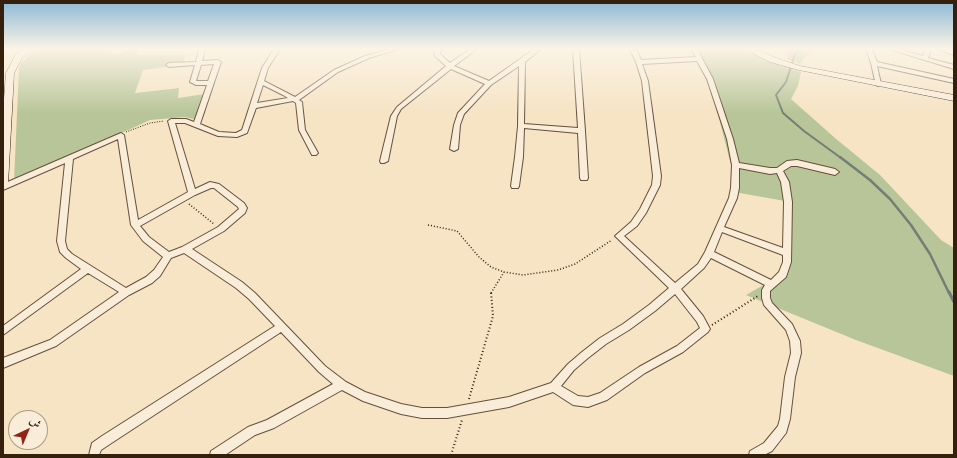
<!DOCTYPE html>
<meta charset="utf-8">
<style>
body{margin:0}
#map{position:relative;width:957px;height:458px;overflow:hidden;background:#f6e4c5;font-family:"EB Garamond",Amiri,serif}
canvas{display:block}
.frame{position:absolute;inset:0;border:4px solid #351f0d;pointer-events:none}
.north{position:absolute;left:8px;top:410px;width:40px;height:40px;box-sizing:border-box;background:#f9edd9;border:1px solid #ab9b87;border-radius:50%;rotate:44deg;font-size:11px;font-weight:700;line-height:16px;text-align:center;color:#351f0d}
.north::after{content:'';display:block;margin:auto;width:14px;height:18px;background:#8f2418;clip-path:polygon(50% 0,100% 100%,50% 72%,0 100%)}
</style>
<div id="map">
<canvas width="957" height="458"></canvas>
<div class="frame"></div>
<div class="north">ش</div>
</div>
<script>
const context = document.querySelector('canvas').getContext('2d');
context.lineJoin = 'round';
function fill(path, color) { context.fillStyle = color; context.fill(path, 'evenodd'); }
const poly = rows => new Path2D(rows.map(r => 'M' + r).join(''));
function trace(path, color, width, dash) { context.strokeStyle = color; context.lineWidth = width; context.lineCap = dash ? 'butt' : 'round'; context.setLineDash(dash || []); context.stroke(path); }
fill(poly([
 [36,49,109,49,114,55,131,49,139,49,137,55,186,55,182,65,143,70,135,93,179,88,178,98,205,94,197,120,185,117,150,120,14,182,19,68,21,63],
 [691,49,745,49,782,66,801,72,798,86,791,99,835,138,880,175,941,240,954,248,954,376,856,340,746,295,776,278,788,248,785,201,734,192,732,169,714,99,704,71],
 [790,49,815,49,810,51,800,64,787,59,788,51]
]), '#b7c598');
trace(poly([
 [800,49,795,54,786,82,776,95,783,113,804,131,841,158]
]), '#747e75', 2);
trace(poly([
 [840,157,870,180,890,199,911,225,930,254,949,293]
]), '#747e75', 2.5);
trace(poly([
 [949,292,954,302]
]), '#747e75', 3);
const street = poly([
 [199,49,205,49,202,61,218,60,221,62,200,124,219,132,236,133,242,130,262,68,274,49,280,49,268,68,264,81,295,97,334,70,365,56,389,49,399,49,369,58,338,72,299,100,302,102,305,130,318,153,316,155,312,155,299,130,296,103,293,101,256,108,247,133,237,137,218,136,185,123,175,123,195,189,210,182,219,184,244,203,247,208,245,213,224,231,192,249,242,282,255,293,325,366,346,382,365,392,401,404,422,408,447,408,509,397,551,383,568,364,582,352,600,338,623,324,649,305,669,288,615,236,631,222,640,209,652,185,653,176,642,81,636,62,630,49,636,49,641,60,696,57,691,49,697,49,713,79,733,139,739,163,770,168,777,168,787,161,797,160,835,169,839,172,835,175,797,166,791,166,783,171,789,182,792,202,791,262,786,277,770,291,770,298,772,303,792,324,800,341,801,353,795,377,790,419,786,433,772,451,764,455,749,455,750,451,764,443,778,426,780,419,785,377,791,353,790,341,786,330,764,305,762,298,762,290,765,285,711,258,704,268,681,289,703,316,710,329,708,332,683,352,645,373,607,400,588,407,573,405,553,392,509,407,447,418,422,418,401,414,363,401,342,390,274,428,255,435,225,455,210,455,211,451,248,427,267,420,333,384,319,372,281,332,110,444,101,450,99,455,89,455,92,443,102,436,275,326,249,299,236,288,184,253,171,258,160,276,152,283,129,295,56,346,3,368,3,358,50,340,119,292,88,273,3,335,3,326,81,269,66,258,60,252,57,241,65,163,3,190,3,184,121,133,124,135,138,220,188,192,168,121,171,119,186,119,194,122,207,85,196,85,190,82,195,65,169,67,166,65,169,63,196,62,199,49],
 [697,61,707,79,727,139,732,165,731,188,729,198,705,252,698,264,675,283,624,236,637,226,646,213,660,185,661,176,648,81,642,64,697,61],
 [214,64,208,81,196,81,201,65,214,64],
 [263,85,283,95,288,98,257,103,263,85],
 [118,139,131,225,143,241,163,257,154,270,146,277,126,288,72,254,67,249,65,241,73,159,118,139],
 [739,168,770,174,777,173,781,182,784,202,783,248,724,227,737,198,739,188,739,168],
 [211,188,214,188,238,207,239,209,218,227,182,247,169,252,149,237,140,226,195,195,211,188],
 [722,232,783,255,783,262,779,272,771,280,714,252,722,232],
 [675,294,697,322,700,328,677,346,639,367,600,393,588,397,578,396,561,386,574,370,588,358,606,344,629,330,655,311,675,294],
 [436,49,442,49,440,53,441,55,450,63,470,49,477,49,454,66,489,81,534,49,541,49,525,62,524,124,578,128,573,49,579,49,585,131,588,178,587,180,581,180,580,178,578,133,524,128,523,157,519,186,518,188,512,188,511,186,515,157,518,126,519,66,491,85,464,114,460,125,458,149,454,151,450,149,454,125,458,113,485,84,451,69,401,109,397,116,388,161,384,163,381,163,380,161,391,116,397,107,446,66,435,56,434,53,436,49],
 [866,49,872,49,877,62,954,79,954,83,877,66,881,84,878,86,876,85,871,63,866,49],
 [889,49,898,49,923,56,925,49,931,49,928,58,954,65,954,69,889,49],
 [937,49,946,49,954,51,954,55,937,49]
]);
const secondary = poly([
 [24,49,33,49,22,58,14,73,8,184,7,187,3,188,3,112,6,73,16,54,24,49],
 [745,49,756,49,776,58,800,66,954,95,954,101,799,70,770,62,745,49]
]);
trace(street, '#65503b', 2);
trace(secondary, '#351f0d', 1);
trace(poly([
 [126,132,150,123,164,121]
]), '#351f0d', 1, [1, 1.5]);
trace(poly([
 [189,204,214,224],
 [428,225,457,231,479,257,491,267,504,272,523,275,558,270,575,264,612,240],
 [491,293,504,272]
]), '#351f0d', 1.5, [1, 2]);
trace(poly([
 [712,325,758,296],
 [469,399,493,316,491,292],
 [451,455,462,420]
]), '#351f0d', 2, [1, 2.5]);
fill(street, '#f9edd9');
fill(secondary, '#f9edd9');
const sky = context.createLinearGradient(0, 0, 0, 113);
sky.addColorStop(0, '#8ab8d6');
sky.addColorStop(0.43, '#fbf3e5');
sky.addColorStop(1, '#fbf3e500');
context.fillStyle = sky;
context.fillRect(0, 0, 957, 113);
</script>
